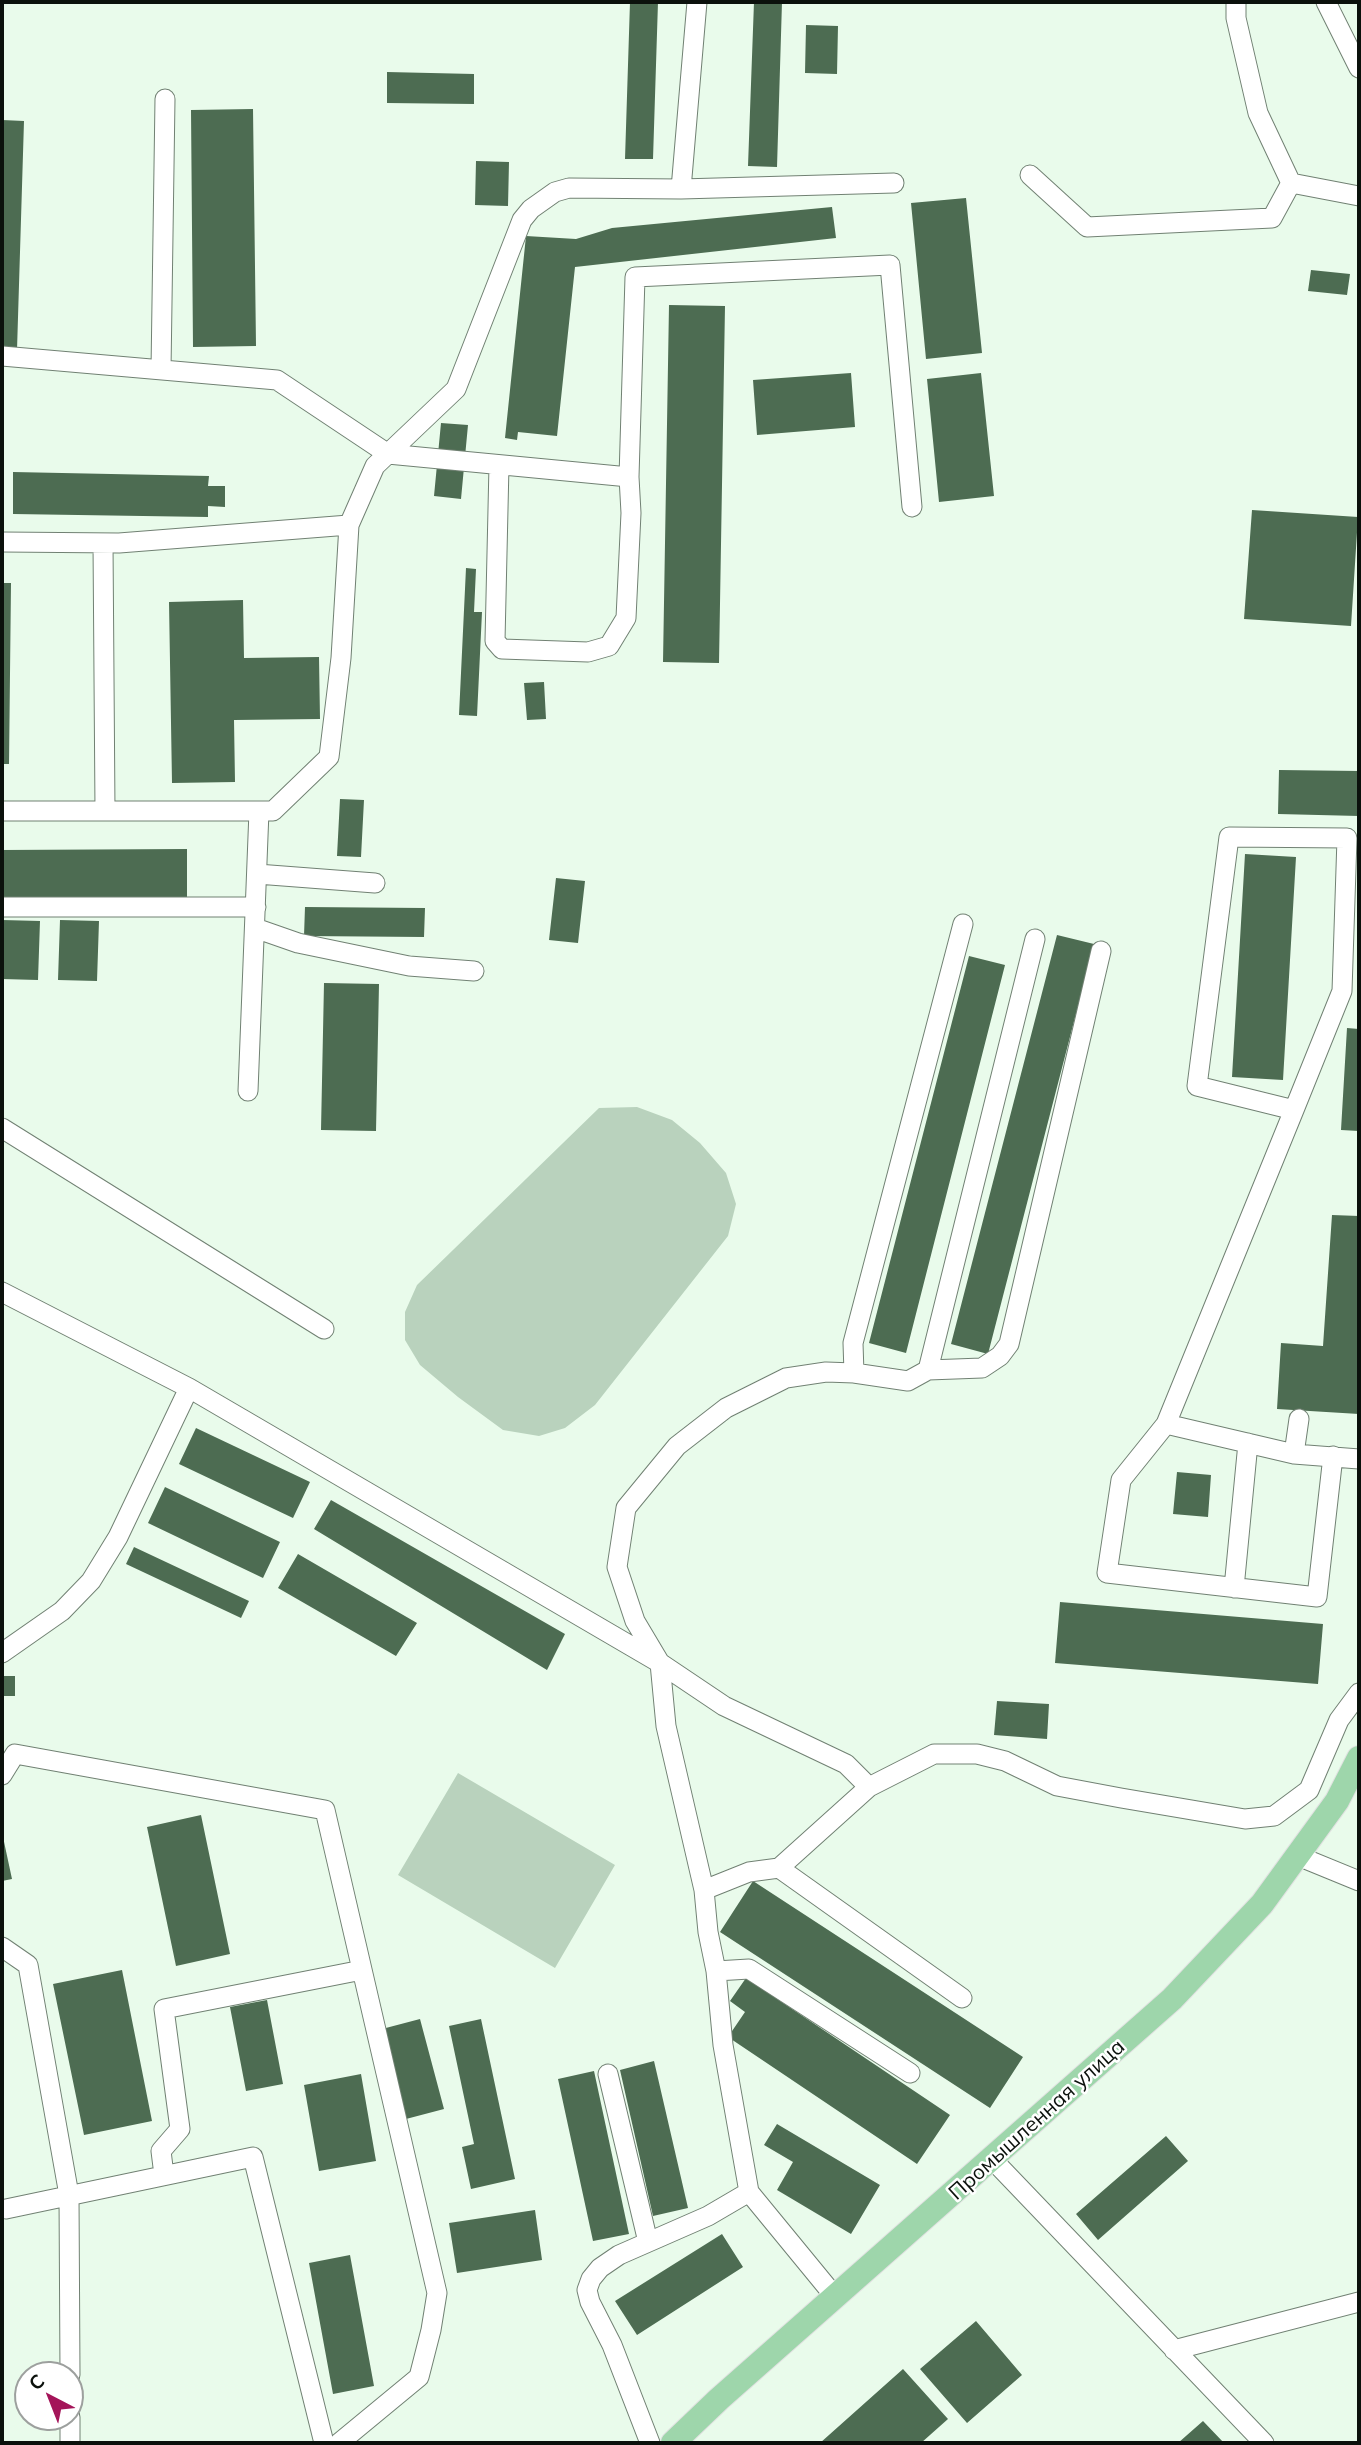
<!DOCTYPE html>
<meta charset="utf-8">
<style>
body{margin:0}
#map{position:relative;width:1361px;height:2445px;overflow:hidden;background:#e9fbeb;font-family:Mulish,sans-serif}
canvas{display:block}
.frame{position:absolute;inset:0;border:4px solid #0b110c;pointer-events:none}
.north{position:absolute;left:14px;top:2361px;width:70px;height:70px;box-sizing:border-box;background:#fff;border:2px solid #9da09e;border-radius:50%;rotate:318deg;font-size:19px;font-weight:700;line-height:28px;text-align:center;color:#0b110c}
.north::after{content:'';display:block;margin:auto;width:24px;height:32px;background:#a41559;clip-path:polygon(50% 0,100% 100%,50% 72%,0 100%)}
</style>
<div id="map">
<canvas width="1361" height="2445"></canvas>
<div class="frame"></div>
<div class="north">С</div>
</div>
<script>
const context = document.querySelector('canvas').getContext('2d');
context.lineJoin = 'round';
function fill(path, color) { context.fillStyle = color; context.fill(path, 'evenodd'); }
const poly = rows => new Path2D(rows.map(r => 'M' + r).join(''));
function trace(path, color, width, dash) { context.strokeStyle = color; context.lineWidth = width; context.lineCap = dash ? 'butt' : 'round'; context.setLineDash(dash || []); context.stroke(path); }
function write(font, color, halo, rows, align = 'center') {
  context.font = font + ' Mulish,sans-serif'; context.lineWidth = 5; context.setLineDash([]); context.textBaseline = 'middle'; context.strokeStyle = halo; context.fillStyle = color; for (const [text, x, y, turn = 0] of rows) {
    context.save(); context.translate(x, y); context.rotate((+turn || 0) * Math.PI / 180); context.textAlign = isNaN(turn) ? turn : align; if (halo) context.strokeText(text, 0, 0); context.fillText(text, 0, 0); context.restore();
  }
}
fill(poly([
 [637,1107,672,1120,700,1143,726,1173,736,1204,728,1236,595,1405,565,1428,539,1436,503,1430,458,1397,420,1365,405,1340,405,1312,417,1285,599,1108],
 [458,1773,615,1865,555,1968,398,1875]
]), '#b9d2bd');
fill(poly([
 [630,2,658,2,653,159,625,159],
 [754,2,782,2,777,167,748,166],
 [806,25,838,26,837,74,805,73],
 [387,72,474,74,474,104,387,103],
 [253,109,256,346,193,347,191,110],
 [2,120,24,121,17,350,2,349],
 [476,161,509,162,508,206,475,205],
 [966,198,982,353,926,359,911,203],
 [832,207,836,238,575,267,557,436,518,432,517,440,505,438,526,236,576,239,612,228],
 [1311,270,1350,274,1347,295,1308,291],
 [669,305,725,306,719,663,663,662],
 [851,373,855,427,757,435,753,380],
 [981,373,994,496,939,502,927,379],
 [441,423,468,425,461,499,434,496],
 [13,472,209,476,208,486,225,486,225,507,208,506,208,517,13,514],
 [1252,510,1358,517,1351,626,1244,619],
 [466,568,476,569,474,612,482,612,477,716,459,715],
 [2,583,11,583,9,764,2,764],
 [243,600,244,658,319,657,320,719,234,720,235,782,172,783,169,602],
 [544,682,546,719,527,720,524,683],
 [1279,770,1359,771,1359,816,1278,814],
 [340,799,364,800,361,857,337,856],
 [187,849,187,898,2,900,2,850],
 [1245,854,1296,857,1283,1080,1232,1077],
 [556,878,585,881,578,943,549,940],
 [305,907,425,908,424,937,304,936],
 [2,920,40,921,38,980,2,979],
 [60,920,99,921,97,981,58,980],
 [1057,935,1094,944,988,1354,951,1344],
 [969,956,1005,965,906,1353,869,1343],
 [324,983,379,984,376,1131,321,1130],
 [1347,1028,1359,1029,1359,1131,1341,1130],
 [1332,1215,1359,1216,1359,1414,1277,1409,1281,1343,1323,1346],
 [196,1428,310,1482,293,1518,179,1464],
 [1177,1472,1211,1475,1208,1517,1173,1514],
 [165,1487,280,1542,263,1578,148,1523],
 [331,1500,565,1634,547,1670,314,1529],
 [134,1547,249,1601,241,1618,126,1564],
 [298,1554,417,1623,396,1656,278,1588],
 [1060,1602,1323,1624,1318,1684,1055,1663],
 [2,1676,15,1676,15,1696,2,1696],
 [997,1701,1049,1704,1047,1739,994,1735],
 [201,1815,230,1954,176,1966,147,1827],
 [3,1837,12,1879,2,1881,2,1838],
 [753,1881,1023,2057,990,2108,720,1932],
 [122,1970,152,2121,84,2135,53,1984],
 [746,1978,950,2115,917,2164,728,2037,745,2012,730,2001],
 [267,2000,283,2084,246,2091,230,2007],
 [420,2019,444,2109,406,2119,382,2029],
 [481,2019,515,2179,471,2189,462,2147,474,2144,449,2026],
 [654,2061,688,2208,653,2216,620,2070],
 [594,2071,629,2234,593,2241,558,2079],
 [361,2074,376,2161,319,2171,304,2085],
 [777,2124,880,2185,851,2234,777,2190,793,2162,764,2145],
 [1166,2136,1188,2161,1098,2240,1076,2214],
 [535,2210,542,2260,457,2273,449,2223],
 [722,2234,743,2267,637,2335,615,2301],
 [350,2255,374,2386,333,2394,309,2263],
 [976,2321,1022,2375,967,2423,920,2369],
 [903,2369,948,2419,921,2443,820,2443],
 [1203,2421,1224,2443,1178,2443]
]), '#4d6c52');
const minor = poly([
 [1236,2,1236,18,1258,113,1291,183],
 [1326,2,1359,68],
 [1030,175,1087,227,1272,218,1291,183,1359,196],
 [681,189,697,2],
 [2,356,277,380,388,454,629,477,635,277,890,265,912,507],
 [161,370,165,99],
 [499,465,495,641,502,649,588,652,609,646,626,618,631,513,629,477],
 [2,542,119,543,349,525,375,466,456,389,522,220,531,209,555,192,569,188,681,189,894,183],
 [103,543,105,811],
 [2,811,273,811,329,757,341,658,349,525],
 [257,874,375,883],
 [2,907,256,907],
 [255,928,298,943,409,966,474,971],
 [248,1091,259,811],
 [1294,1110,1197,1086,1229,837,1347,838,1342,991,1294,1110,1166,1424,1121,1480,1107,1573,1317,1597,1333,1456],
 [2,1128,324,1329],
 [2,1292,189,1388,660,1663,724,1706,846,1764,869,1787],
 [928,1370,982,1368,1000,1356,1009,1344,1101,951],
 [854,1373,853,1343,963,924],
 [1166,1424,1294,1454,1359,1459],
 [1294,1454,1299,1419],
 [1234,1588,1248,1443],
 [2,1653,62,1611,91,1581,118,1537,189,1388],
 [2,1775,15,1754,325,1810,437,2293,431,2330,419,2377,339,2443],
 [1298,1856,1359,1881],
 [779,1868,962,1998],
 [704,1890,749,1872,779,1868,869,1787,934,1754,977,1754,1005,1761,1057,1786,1121,1798,1245,1819,1274,1816,1309,1790,1339,1720,1359,1693],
 [2,1947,28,1965,69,2195,70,2375],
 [716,1971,749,1969,910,2073],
 [608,2074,648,2242],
 [993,2160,1264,2443],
 [164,2175,161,2151,180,2129,164,2009,362,1970],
 [6,2209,253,2157,324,2443],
 [836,2298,749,2192,723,2045,716,1971,708,1932,704,1890,666,1726,660,1663,635,1621,617,1567,626,1508,677,1446,726,1408,786,1378,826,1372,854,1373,908,1381,928,1370,1035,939],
 [1174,2350,1359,2302],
 [70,2417,70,2443],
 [650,2443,612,2345,590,2302,587,2290,591,2279,600,2268,619,2255,708,2216,749,2192]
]);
const major = poly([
 [673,2443,719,2399,1172,1999,1262,1904,1337,1801,1359,1758]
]);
trace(minor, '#718173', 21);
trace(major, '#e2e2e2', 26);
trace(minor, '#fff', 19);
trace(major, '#9ed6ab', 24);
write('21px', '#0b110c', '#fff', [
 ["Промышленная улица",1037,2120,-42]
]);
</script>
